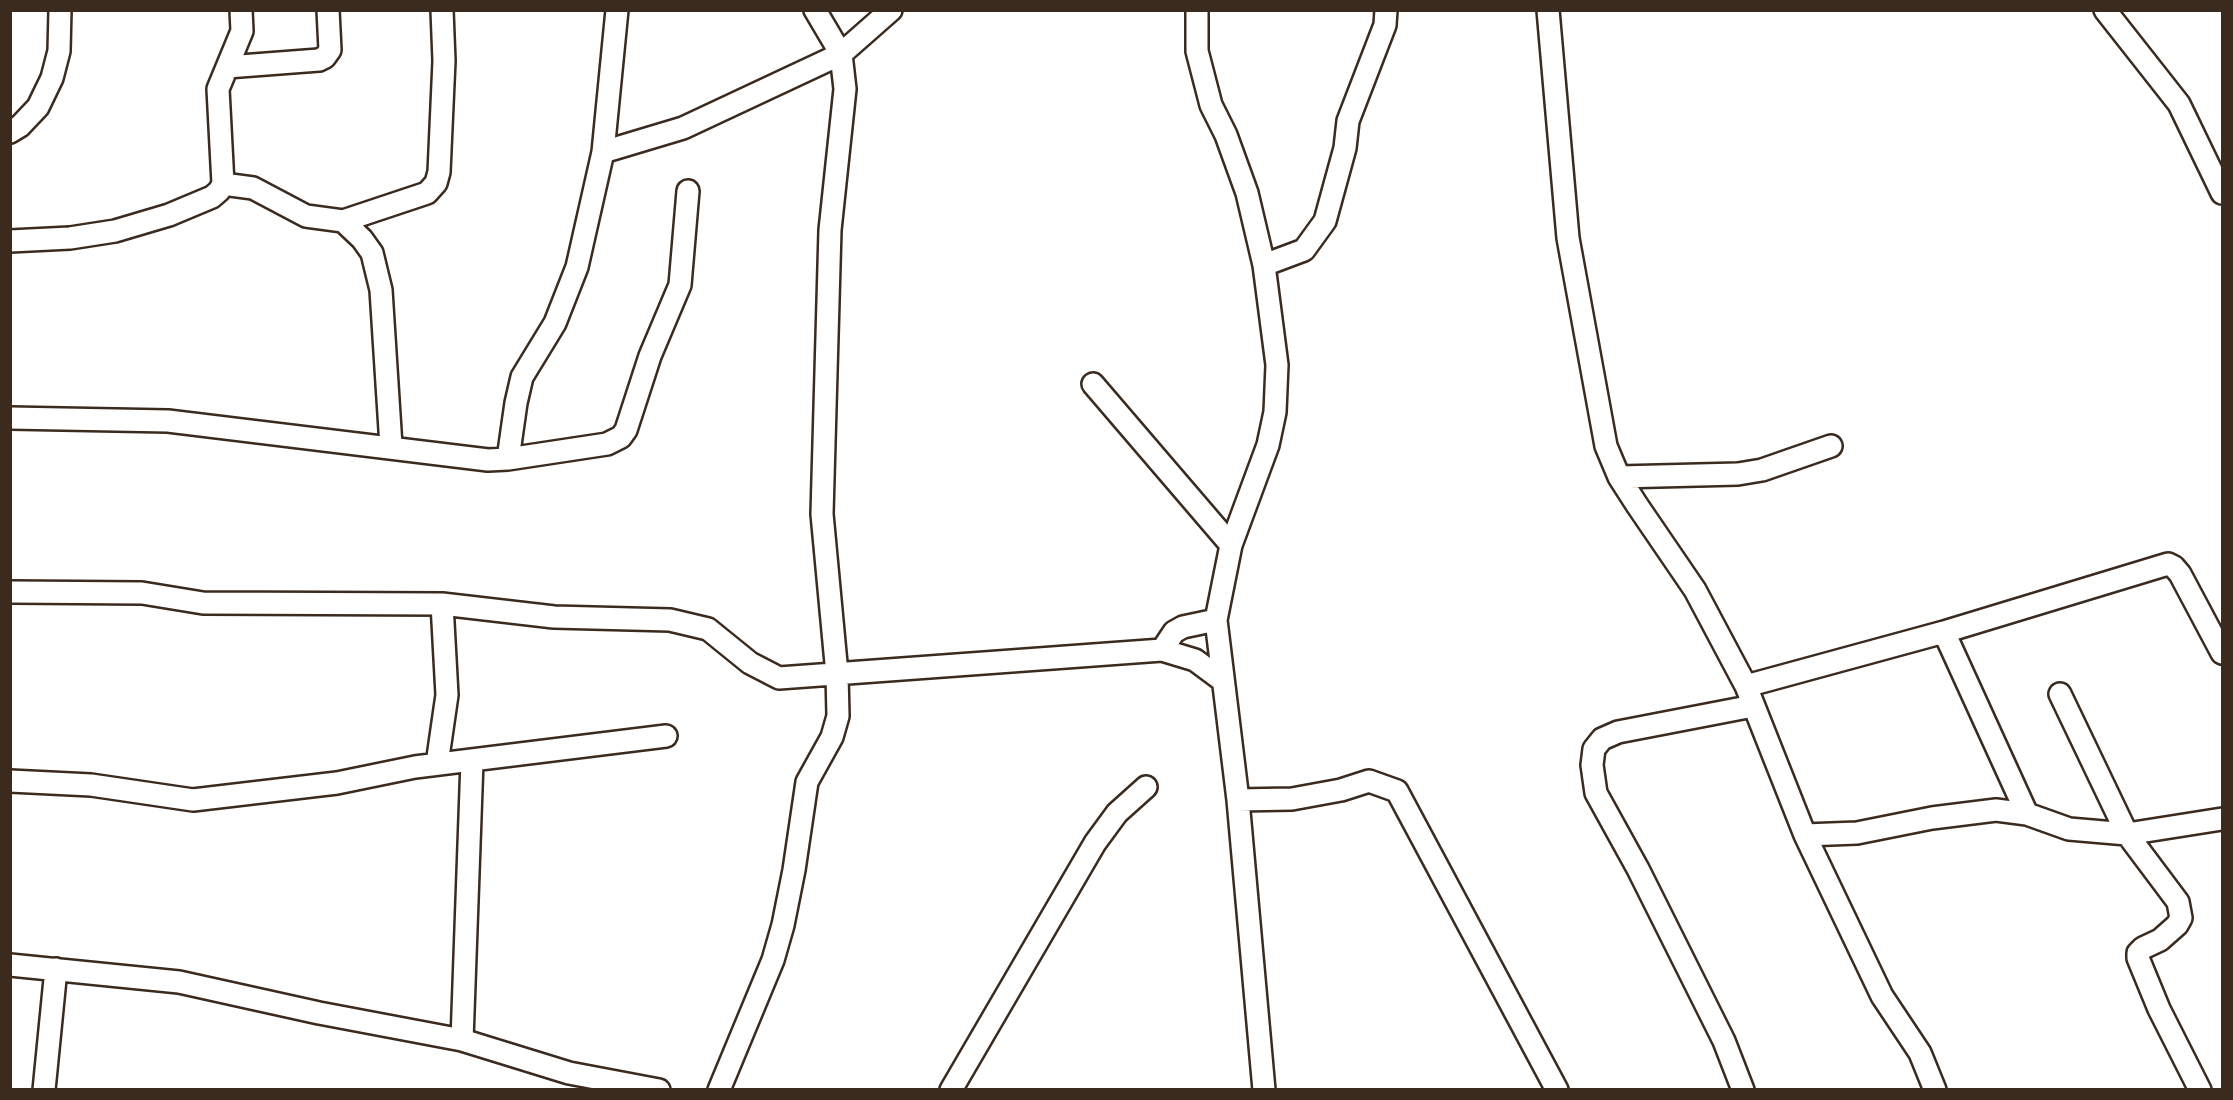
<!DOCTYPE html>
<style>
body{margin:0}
#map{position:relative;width:2233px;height:1100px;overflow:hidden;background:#fff;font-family:Caveat,sans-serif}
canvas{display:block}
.frame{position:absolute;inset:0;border:12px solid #3b2a1e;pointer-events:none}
</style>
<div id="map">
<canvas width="2233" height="1100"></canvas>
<div class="frame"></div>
</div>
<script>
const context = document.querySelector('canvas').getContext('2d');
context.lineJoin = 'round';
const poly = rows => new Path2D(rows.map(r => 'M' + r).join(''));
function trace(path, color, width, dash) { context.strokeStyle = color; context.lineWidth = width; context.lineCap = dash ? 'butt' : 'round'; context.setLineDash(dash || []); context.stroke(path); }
const minor = poly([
 [1197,10,1197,51,1211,105,1226,135,1247,193,1264,265,1277,365,1275,412,1268,445,1231,545,1216,620,1238,800,1264,1090],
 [1548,10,1568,238,1606,446,1619,477,1637,505,1695,590,1746,686,1805,835,1882,996,1920,1053,1935,1090],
 [2105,10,2179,104,2222,193],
 [227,67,319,60,325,57,330,50,328,10],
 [10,132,20,126,38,107,52,78,59,51,60,10],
 [603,152,683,128,841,54,891,10],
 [223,184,253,188,306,216,343,221,427,193,436,183,439,172,444,61,442,10],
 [343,221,362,239,372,253,381,290,391,446],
 [10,241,70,238,115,231,169,215,212,197,219,191,223,184,218,89,242,31,241,10],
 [1264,265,1304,250,1325,221,1345,148,1348,121,1385,25,1386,10],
 [1093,384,1231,545],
 [10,418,168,421,488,460,508,459,516,403,522,377,555,323,577,267,603,152,617,10],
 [508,459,607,444,621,437,626,430,650,356,680,285,688,191],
 [1619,477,1738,474,1762,470,1831,446],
 [10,592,142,593,203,603,442,604,554,617,670,620,708,629,750,663,779,678,1162,650,1195,660,1222,680],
 [1944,632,2027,814],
 [1162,650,1174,632,1183,627,1216,620],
 [1746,686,1944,632,2168,564,2174,567,2180,574,2222,653],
 [2060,694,2127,834,2178,902,2181,918,2177,925,2160,940,2143,948,2138,953,2138,958,2159,1009,2200,1090],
 [437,764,447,695,442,604],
 [10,781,91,785,193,800,337,783,415,767,666,736],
 [1238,800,1292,799,1341,790,1369,781,1397,791,1557,1090],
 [1805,835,1857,833,1932,818,1996,810,2027,814,2069,829,2127,834,2222,819],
 [10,965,179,982,319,1013,462,1040,569,1073,659,1090],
 [462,1040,472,761],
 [44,1090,56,969],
 [719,1090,773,960,783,925,794,870,807,782,832,737,838,716,837,674,822,514,830,230,845,89,841,54,815,10],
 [951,1090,1095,843,1117,813,1146,787],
 [1743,1090,1724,1041,1638,869,1596,793,1592,765,1594,749,1602,739,1618,732,1753,706]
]);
trace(minor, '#3b2a1e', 26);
trace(minor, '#fff', 21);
</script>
